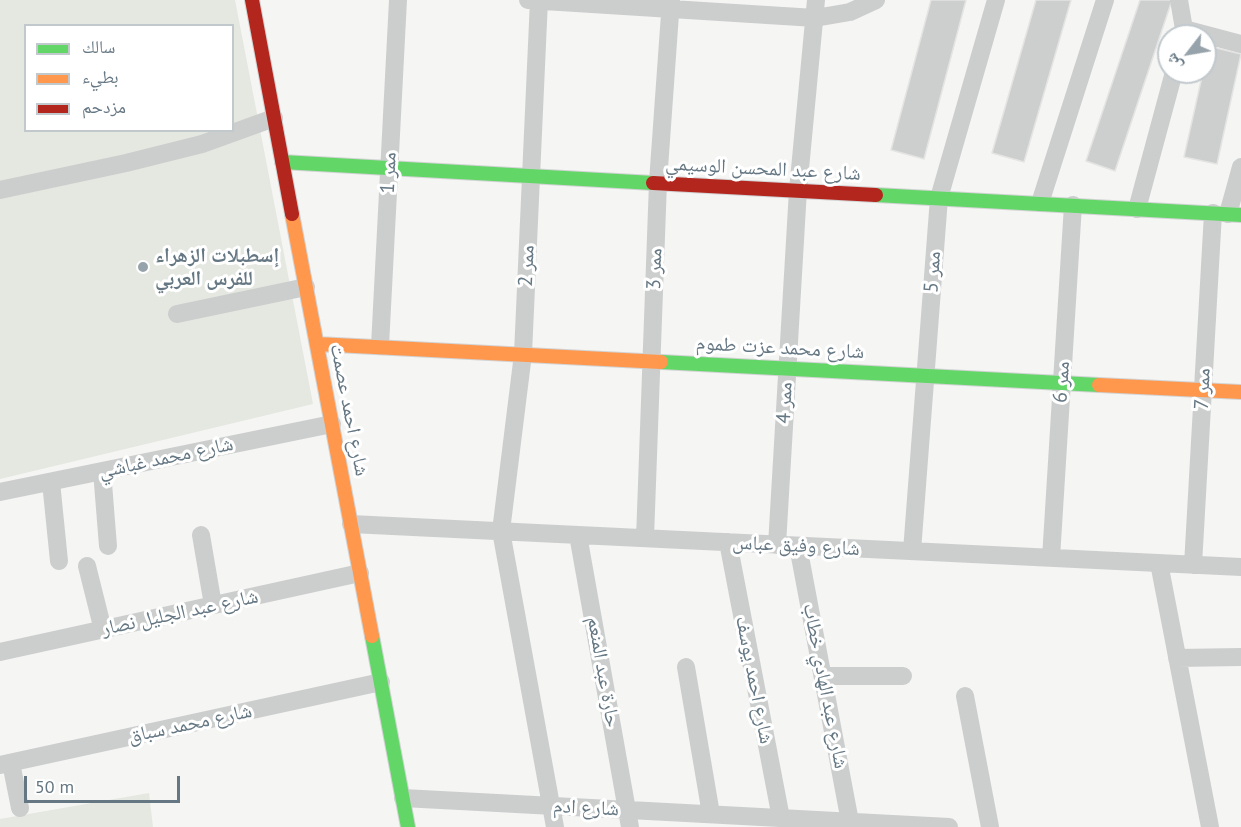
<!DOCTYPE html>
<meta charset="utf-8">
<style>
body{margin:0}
#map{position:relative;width:1241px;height:827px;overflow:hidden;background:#f5f5f3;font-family:"PT Sans","Noto Naskh Arabic",sans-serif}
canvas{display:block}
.legend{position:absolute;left:24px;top:24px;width:210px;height:108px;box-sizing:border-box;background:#fff;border:2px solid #c1c9cd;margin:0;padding:8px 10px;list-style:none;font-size:18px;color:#657783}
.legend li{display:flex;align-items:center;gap:12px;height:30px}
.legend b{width:30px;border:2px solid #c1c9cd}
.north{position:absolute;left:1157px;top:24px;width:60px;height:60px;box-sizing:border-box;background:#fff;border:2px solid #c1c9cd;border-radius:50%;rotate:239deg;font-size:16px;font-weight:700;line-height:24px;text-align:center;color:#657783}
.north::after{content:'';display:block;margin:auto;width:21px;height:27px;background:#97a3aa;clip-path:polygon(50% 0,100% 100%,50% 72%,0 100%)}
.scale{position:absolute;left:24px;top:776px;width:156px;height:27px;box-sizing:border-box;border:3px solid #657783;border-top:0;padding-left:8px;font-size:18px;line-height:21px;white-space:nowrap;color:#657783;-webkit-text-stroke:4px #fff;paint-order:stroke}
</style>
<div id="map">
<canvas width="1241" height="827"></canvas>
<ul class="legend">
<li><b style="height:8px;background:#63d668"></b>سالك</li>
<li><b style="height:8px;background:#ff974d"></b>بطيء</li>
<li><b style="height:8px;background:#b3261e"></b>مزدحم</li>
</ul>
<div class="north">ش</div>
<div class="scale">50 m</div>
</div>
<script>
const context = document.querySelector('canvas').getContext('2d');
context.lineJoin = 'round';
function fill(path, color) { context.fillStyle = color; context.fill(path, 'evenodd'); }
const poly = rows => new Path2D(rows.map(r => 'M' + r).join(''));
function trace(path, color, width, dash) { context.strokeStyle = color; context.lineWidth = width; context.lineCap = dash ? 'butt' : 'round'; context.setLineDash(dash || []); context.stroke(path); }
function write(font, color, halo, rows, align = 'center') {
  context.font = font + ' "PT Sans","Noto Naskh Arabic",sans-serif'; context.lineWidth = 6; context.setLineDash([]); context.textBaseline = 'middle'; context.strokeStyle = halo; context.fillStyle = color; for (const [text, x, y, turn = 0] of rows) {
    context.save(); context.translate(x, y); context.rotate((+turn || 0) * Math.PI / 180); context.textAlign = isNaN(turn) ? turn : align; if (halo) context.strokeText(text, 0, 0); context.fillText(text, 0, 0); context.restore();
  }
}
fill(poly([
 [0,0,235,0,313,404,0,479],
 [26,26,232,26,232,130,26,130],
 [149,793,153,827,0,827,0,819]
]), '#e4e8e1');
const building = poly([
 [931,0,966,0,924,159,891,150,931,0],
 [1036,0,1071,0,1024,162,992,153,1036,0],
 [1140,0,1172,0,1115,171,1086,161,1140,0],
 [1208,46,1241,54,1217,164,1184,157,1203,72,1205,72,1205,61,1208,46]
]);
fill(building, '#cdcece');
trace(building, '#e4e4e3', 1.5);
const fast = poly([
 [282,162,653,183],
 [876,195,1241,215],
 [661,362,1099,385],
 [372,636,408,827]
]);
const slow = poly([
 [292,214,372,636],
 [317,344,661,362],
 [1099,385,1241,392]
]);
const jam = poly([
 [252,0,292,214],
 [653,183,876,195]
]);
trace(fast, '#d2d3d4', 16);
trace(slow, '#d2d3d4', 16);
trace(jam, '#d2d3d4', 16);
trace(poly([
 [528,0,815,18,850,12,876,0],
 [539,0,523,354,501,531,555,827],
 [1179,0,1184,29,1184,36],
 [1184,29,1241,44],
 [0,190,126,163,202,144,274,118],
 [1040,203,1105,0],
 [1137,209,1174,72],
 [1228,214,1241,167],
 [177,314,306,287],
 [380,346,398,0],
 [102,471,108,546],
 [51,482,59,561],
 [0,492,332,424],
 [351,524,1241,567],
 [201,535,213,605],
 [578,535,630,827],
 [645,538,658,182,671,0],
 [728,542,781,818],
 [777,545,798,190,816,0],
 [798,546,851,827],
 [912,551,939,198,996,0],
 [1051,558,1073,205],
 [1159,563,1210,827],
 [1193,565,1213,213],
 [87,566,103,630],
 [0,652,360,573],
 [1177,658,1241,657],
 [686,667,711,814],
 [823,676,903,676],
 [965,696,990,827],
 [11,763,20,808],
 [0,765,381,682],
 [403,798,949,827]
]), '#cccece', 18);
trace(fast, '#63d668', 14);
trace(slow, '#ff974d', 14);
trace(jam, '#b3261e', 14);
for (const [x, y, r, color] of [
 [143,267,6,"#97a3aa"]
]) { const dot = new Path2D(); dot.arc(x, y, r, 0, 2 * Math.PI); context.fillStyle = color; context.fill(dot); trace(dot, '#fff', 2); }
write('20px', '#657783', '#fff', [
 ["شارع عبد المحسن الوسيمي",763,169,3],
 ["ممر 1",389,173,-87],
 ["ممر 2",527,266,-87],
 ["ممر 3",655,269,-88],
 ["ممر 5",933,272,-86],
 ["شارع محمد عزت طموم",780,348,3],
 ["ممر 6",1062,382,-86],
 ["ممر 7",1203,389,-87],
 ["ممر 4",785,403,-87],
 ["شارع احمد عصمت",349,410,79],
 ["شارع محمد غباشي",166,458,-12],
 ["شارع وفيق عباس",796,546,3],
 ["شارع عبد الجليل نصار",180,613,-12],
 ["حارة عبد المنعم",603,672,80],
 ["شارع احمد يوسف",754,680,79],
 ["شارع عبد الهادي خطاب",825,686,79],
 ["شارع محمد سباق",190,724,-12],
 ["شارع ادم",586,808,3]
]);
write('bold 20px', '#657783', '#fff', [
 ["إسطبلات الزهراء",155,256],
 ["للفرس العربي",155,279]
], 'left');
</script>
